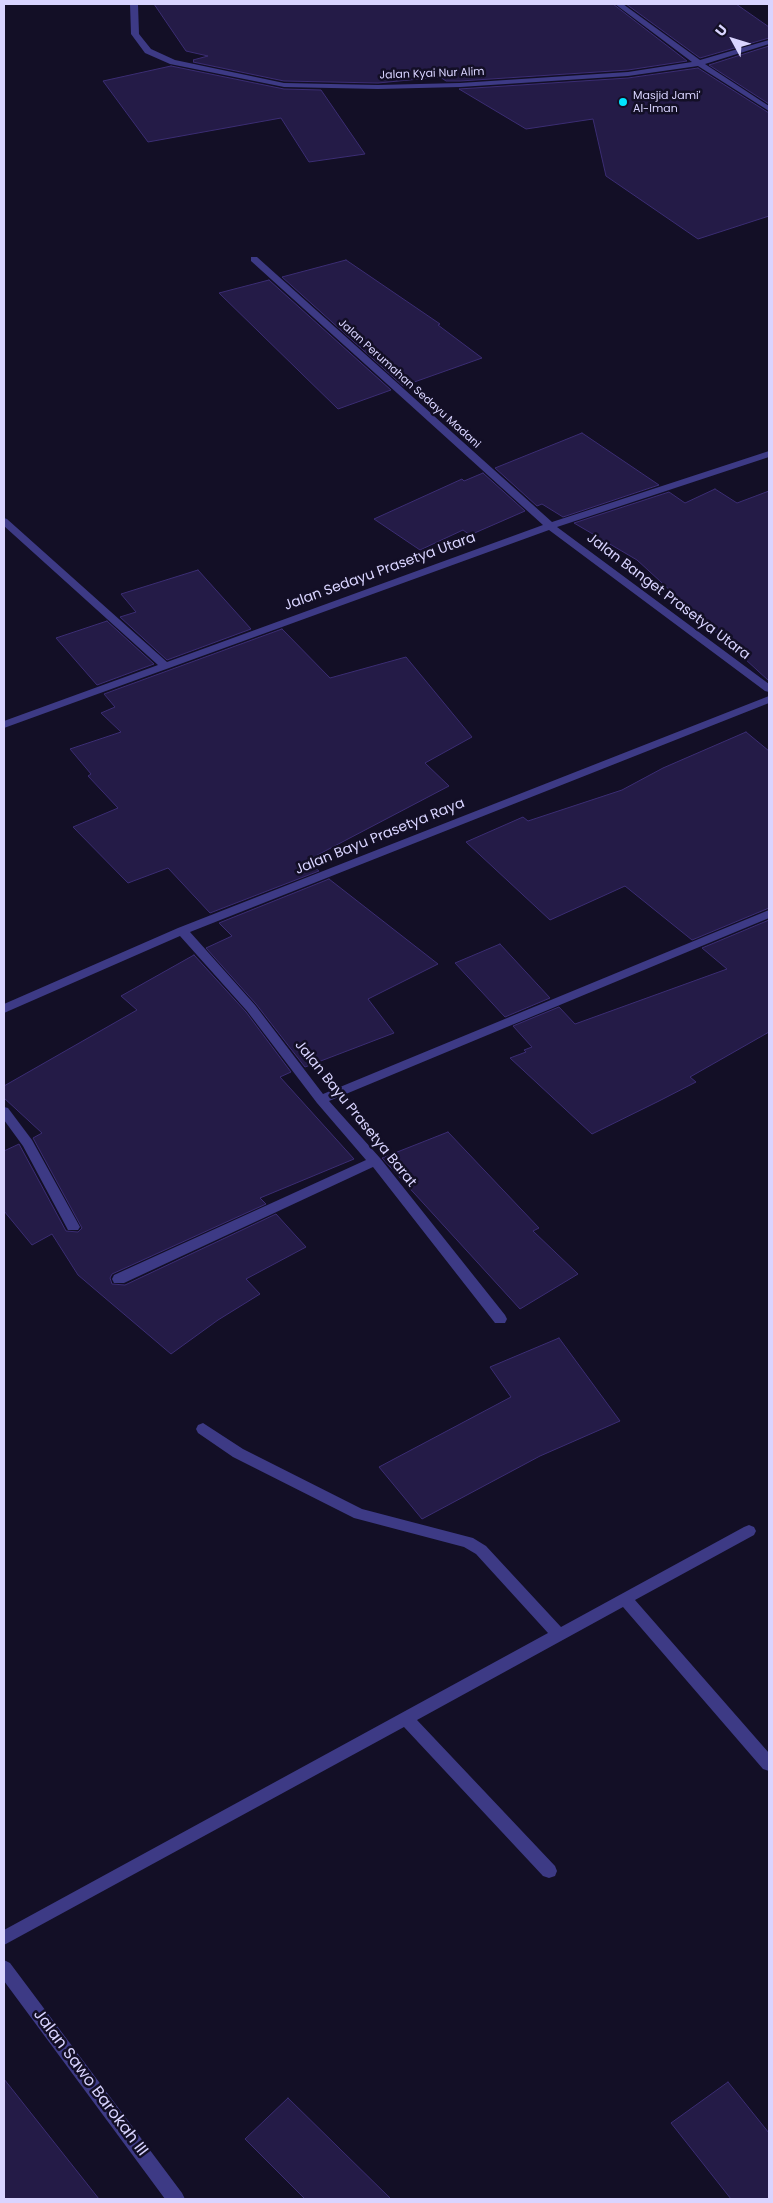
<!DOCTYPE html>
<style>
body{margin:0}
#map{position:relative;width:773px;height:2203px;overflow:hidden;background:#130f26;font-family:Poppins,sans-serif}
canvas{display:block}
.frame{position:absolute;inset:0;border:5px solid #d9d4ff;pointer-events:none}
.north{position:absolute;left:708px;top:15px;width:50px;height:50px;-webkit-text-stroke:4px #130f26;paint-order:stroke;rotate:309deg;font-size:14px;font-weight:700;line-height:20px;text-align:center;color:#d9d4ff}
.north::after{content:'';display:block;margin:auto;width:18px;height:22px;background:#d9d4ff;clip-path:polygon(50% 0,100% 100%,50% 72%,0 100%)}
</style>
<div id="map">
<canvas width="773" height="2203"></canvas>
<div class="frame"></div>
<div class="north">U</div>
</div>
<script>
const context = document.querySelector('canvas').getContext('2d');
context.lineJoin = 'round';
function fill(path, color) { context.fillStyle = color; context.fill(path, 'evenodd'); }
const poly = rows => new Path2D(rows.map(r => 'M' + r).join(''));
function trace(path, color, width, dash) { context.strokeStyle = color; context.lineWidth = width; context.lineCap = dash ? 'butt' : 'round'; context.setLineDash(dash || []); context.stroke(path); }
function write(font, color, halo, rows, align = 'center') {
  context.font = font + ' Poppins,sans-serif'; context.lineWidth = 5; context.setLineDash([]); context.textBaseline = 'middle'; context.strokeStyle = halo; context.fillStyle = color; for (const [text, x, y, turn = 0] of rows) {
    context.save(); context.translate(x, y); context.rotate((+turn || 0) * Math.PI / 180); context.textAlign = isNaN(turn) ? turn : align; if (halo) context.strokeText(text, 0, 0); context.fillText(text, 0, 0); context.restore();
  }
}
const building = poly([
 [154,4,613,4,687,61,628,70,460,81,446,81,440,77,378,83,284,81,193,62,194,61,193,60,208,56,186,51,154,4],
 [626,4,736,4,769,27,769,38,700,58,626,4],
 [769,46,769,104,709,65,769,46],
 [171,66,284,89,321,90,365,154,309,162,281,118,148,142,103,81,171,66],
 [698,68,769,113,769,216,698,239,606,176,593,119,526,129,459,89,628,78,698,68],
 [346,260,440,324,438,325,482,358,403,386,282,277,346,260],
 [269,280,391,390,338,409,219,293,269,280],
 [582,433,659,485,563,517,542,504,537,506,495,468,582,433],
 [483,473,525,511,470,535,463,530,420,550,374,519,462,479,464,481,483,473],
 [715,489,737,503,769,491,769,681,637,560,574,523,669,492,685,503,715,489],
 [198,570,251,629,167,660,120,617,136,612,121,594,198,570],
 [107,621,154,664,97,685,56,638,107,621],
 [282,629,330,678,406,657,472,737,425,763,449,786,306,861,319,871,210,913,168,868,128,883,73,827,118,808,88,776,91,774,70,749,121,732,101,713,115,707,104,694,282,629],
 [746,732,769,751,769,908,692,940,625,886,550,920,466,842,523,817,528,821,622,790,663,768,746,732],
 [329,879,438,964,368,999,394,1033,305,1067,256,1004,206,948,232,936,219,923,329,879],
 [769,920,769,1032,690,1077,696,1082,659,1101,592,1134,510,1058,526,1052,524,1050,532,1047,513,1026,559,1007,575,1024,727,969,702,948,769,920],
 [500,944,550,998,505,1017,455,963,500,944],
 [194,955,246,1012,291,1072,280,1077,354,1159,260,1198,266,1204,112,1274,110,1278,112,1284,125,1285,276,1214,306,1247,246,1279,260,1294,218,1320,171,1354,78,1275,52,1234,32,1245,4,1211,4,1151,19,1144,66,1231,78,1232,82,1228,33,1138,42,1133,4,1098,4,1086,137,1010,121,996,194,955],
 [448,1132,539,1228,533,1231,578,1274,520,1309,382,1158,448,1132],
 [559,1338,620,1421,540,1456,422,1519,379,1467,511,1397,490,1367,559,1338],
 [4,2079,99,2199,4,2199,4,2079],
 [728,2082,769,2133,769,2199,731,2199,671,2123,728,2082],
 [288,2098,391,2199,305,2199,245,2139,288,2098]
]);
fill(building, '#241b47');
trace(building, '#3b2d73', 1);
fill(poly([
 [130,4,138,4,139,34,151,49,175,60,284,83,378,85,460,83,628,72,692,62,615,4,623,4,700,60,769,40,769,44,705,64,769,106,769,111,698,66,628,76,460,87,378,89,284,87,170,64,145,53,131,34,130,4],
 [251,257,257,257,552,522,769,451,769,457,557,527,769,684,769,692,765,691,549,530,4,728,4,721,158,665,4,526,4,518,7,519,167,662,543,525,251,261,251,257],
 [769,696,769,703,190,932,255,1005,323,1094,769,910,769,918,329,1101,380,1158,505,1315,507,1319,505,1323,495,1323,373,1167,124,1283,114,1283,112,1279,114,1275,366,1160,317,1103,247,1011,180,936,4,1013,4,1004,178,928,769,696],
 [4,1107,8,1108,32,1140,80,1227,78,1230,68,1230,23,1146,4,1120,4,1107],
 [203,1423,243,1449,362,1509,473,1538,486,1546,561,1627,744,1527,749,1525,754,1527,756,1531,754,1535,635,1600,769,1753,769,1771,763,1769,623,1607,417,1720,555,1866,557,1871,555,1876,549,1878,543,1876,404,1727,4,1945,4,1930,548,1633,476,1554,464,1547,354,1518,233,1457,198,1433,196,1429,198,1425,203,1423],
 [4,1960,10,1963,182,2193,185,2199,165,2199,4,1981,4,1960]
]), '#3d3a85');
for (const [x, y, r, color] of [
 [623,102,5,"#00e5ff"]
]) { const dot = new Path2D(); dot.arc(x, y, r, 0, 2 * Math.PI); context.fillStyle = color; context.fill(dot); trace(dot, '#130f26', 2); }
write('11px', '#d9d4ff', '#130f26', [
 ["Jalan Kyai Nur Alim",432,74,-2],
 ["Jalan Perumahan Sedayu Madani",409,384,42]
]);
write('11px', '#d9d4ff', '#130f26', [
 ["Masjid Jami'",633,96],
 ["Al-Iman",633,109]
], 'left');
write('14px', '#d9d4ff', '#130f26', [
 ["Jalan Sedayu Prasetya Utara",380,572,-20],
 ["Jalan Banget Prasetya Utara",668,597,37],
 ["Jalan Bayu Prasetya Raya",380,837,-22],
 ["Jalan Bayu Prasetya Barat",355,1114,51]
]);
write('16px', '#d9d4ff', '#130f26', [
 ["Jalan Sawo Barokah III",90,2083,53]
]);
</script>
